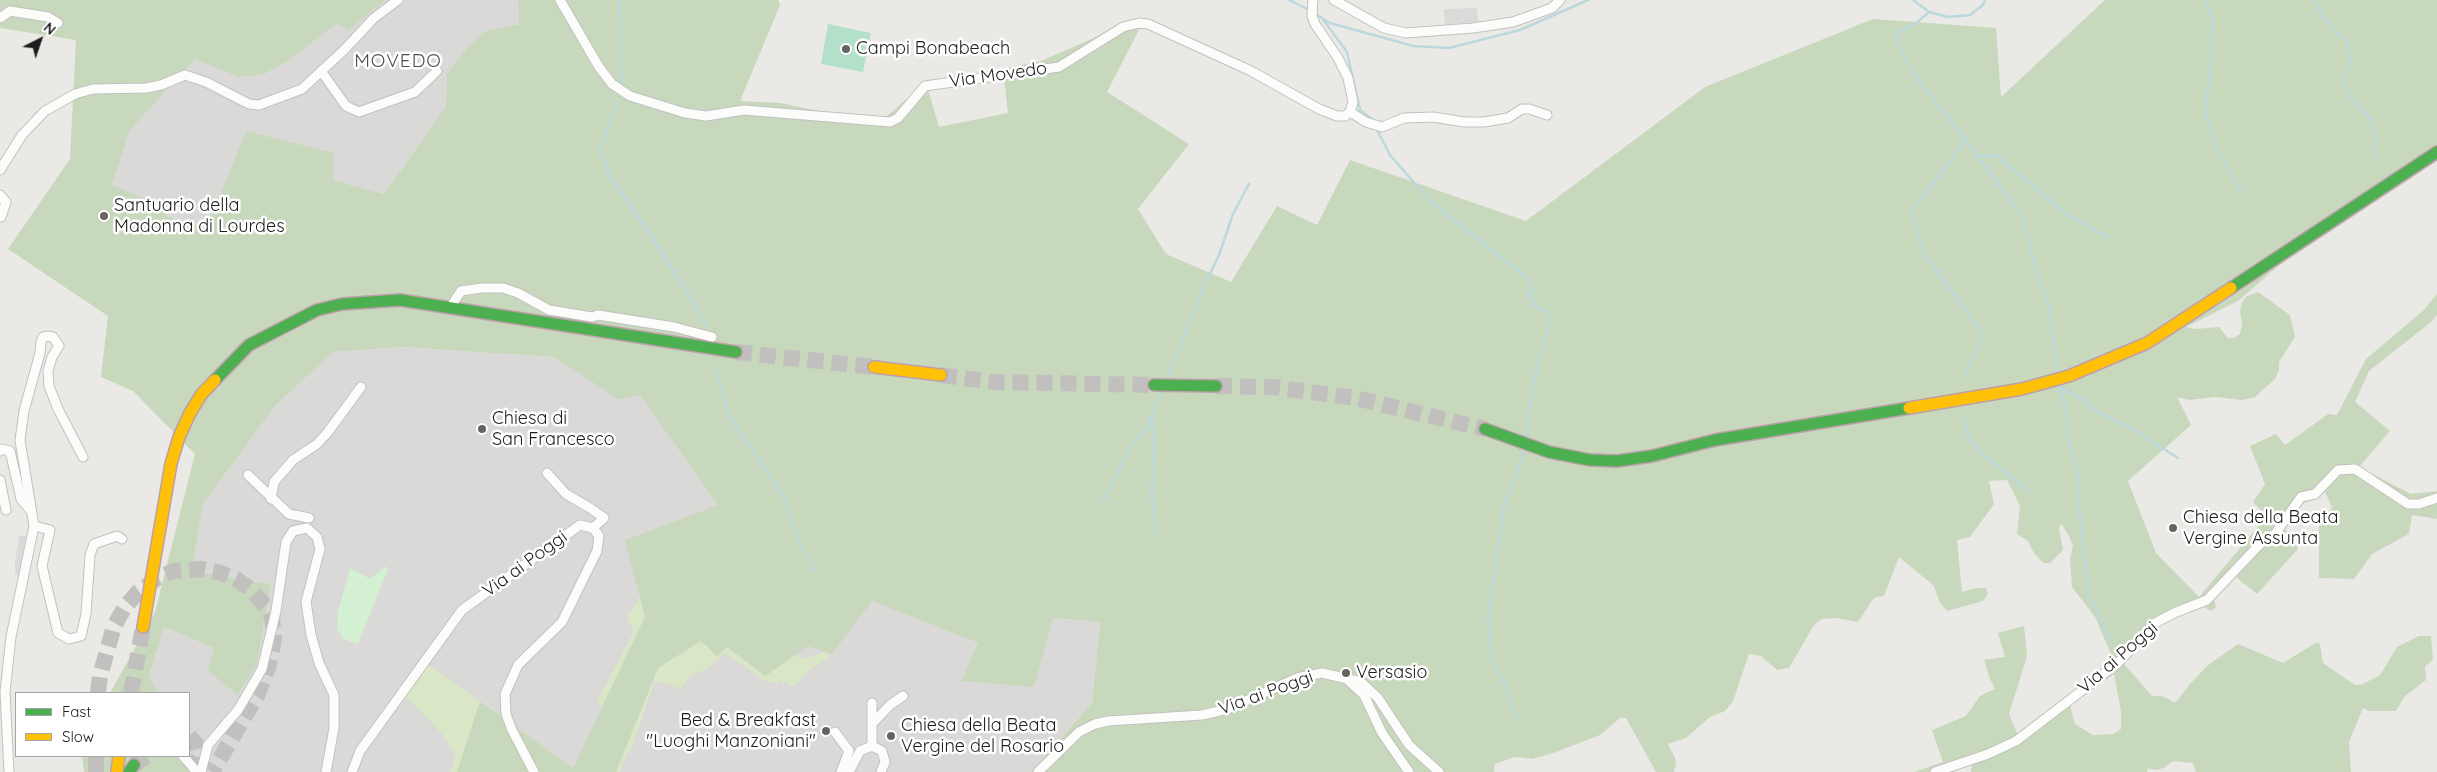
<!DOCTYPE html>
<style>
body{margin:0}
#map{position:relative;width:2437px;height:772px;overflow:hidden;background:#ebe9e6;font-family:Quicksand,sans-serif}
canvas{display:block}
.legend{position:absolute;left:15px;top:692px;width:175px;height:65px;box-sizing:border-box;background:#fff;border:1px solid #a5a5a5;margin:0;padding:6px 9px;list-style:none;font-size:15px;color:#1d1d1d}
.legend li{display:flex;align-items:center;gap:10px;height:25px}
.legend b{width:25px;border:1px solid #a5a5a5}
.north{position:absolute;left:15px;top:15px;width:50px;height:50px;-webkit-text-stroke:4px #fff;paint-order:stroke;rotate:41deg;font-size:14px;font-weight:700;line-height:20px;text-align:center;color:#1d1d1d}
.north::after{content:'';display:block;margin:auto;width:18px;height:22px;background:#1d1d1d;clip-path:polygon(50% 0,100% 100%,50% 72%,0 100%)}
</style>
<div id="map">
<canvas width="2437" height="772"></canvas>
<ul class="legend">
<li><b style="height:6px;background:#4caf50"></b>Fast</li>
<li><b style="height:6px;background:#ffc107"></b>Slow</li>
</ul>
<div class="north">N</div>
</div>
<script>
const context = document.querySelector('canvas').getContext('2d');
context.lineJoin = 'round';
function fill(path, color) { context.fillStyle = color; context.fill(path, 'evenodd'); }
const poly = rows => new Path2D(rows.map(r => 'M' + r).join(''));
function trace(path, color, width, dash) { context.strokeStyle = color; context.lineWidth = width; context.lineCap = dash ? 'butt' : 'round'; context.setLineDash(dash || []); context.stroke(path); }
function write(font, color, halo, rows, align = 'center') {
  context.font = font + ' Quicksand,sans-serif'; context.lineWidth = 5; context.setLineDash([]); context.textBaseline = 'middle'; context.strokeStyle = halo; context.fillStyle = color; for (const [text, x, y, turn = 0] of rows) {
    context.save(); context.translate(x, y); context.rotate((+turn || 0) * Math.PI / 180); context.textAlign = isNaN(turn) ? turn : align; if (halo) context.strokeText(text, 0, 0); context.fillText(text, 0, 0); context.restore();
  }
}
fill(poly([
 [385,0,518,0,519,24,486,31,447,73,446,106,384,194,333,180,246,131,208,228,165,216,112,185,128,131,195,59,214,66,312,41,337,22],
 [402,347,554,357,619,400,640,394,718,505,645,617,573,769,481,701,457,772,196,772,188,756,189,693,158,693,149,676,164,627,214,648,239,694,257,664,271,584,192,571,203,504,275,406,333,352],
 [872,601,978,643,961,681,1053,618,1100,622,1092,703,1031,772,616,772,658,668]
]), '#dad9d7');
fill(poly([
 [649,585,801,658,808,658,827,651,829,658,808,670,794,687,780,680,777,684,765,681,725,653,703,672,701,670,690,676,681,689,655,680,635,739,619,772,582,772,577,759,604,706,597,702,634,631,626,618],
 [427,664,502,716,529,772,450,772,456,756,442,734,405,695]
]), '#dae7c6');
fill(poly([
 [0,0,385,0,349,30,337,23,286,62,264,74,239,77,195,59,129,131,112,185,165,207,166,216,207,228,246,131,334,153,333,180,384,194,446,106,447,73,469,46,486,31,519,24,518,0,778,0,780,5,740,101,780,103,824,112,862,116,887,116,926,82,939,127,1008,113,1003,69,1041,61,1119,27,1140,28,1107,92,1189,144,1138,209,1166,254,1231,282,1277,206,1317,225,1350,160,1526,221,1705,87,1873,19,1996,28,2001,97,2105,0,2437,0,2437,161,2277,267,2238,301,2186,327,2196,329,2219,327,2228,338,2234,338,2240,334,2242,325,2240,310,2242,302,2247,296,2258,292,2290,315,2295,337,2279,362,2279,370,2275,379,2255,397,2242,400,2215,397,2189,400,2177,397,2191,425,2128,481,2156,553,2199,597,2267,516,2253,502,2265,484,2250,446,2276,434,2285,445,2328,414,2337,415,2366,359,2424,310,2437,294,2437,315,2431,322,2369,371,2355,402,2390,431,2359,467,2411,494,2437,491,2437,519,2412,515,2409,534,2372,554,2354,579,2319,578,2319,527,2332,507,2325,492,2304,503,2283,527,2295,541,2298,549,2257,594,2236,577,2214,600,2216,608,2210,611,2205,607,2168,621,2155,629,2124,664,2152,696,2162,696,2174,702,2177,701,2189,685,2207,666,2238,644,2283,663,2317,642,2320,644,2323,663,2355,685,2361,685,2380,675,2397,647,2419,636,2431,636,2433,660,2425,666,2426,680,2405,696,2396,711,2369,711,2363,708,2349,742,2351,772,2196,772,2193,763,2173,761,2164,768,2155,770,2148,768,2147,772,1971,772,1972,764,1946,772,1914,772,1943,762,1932,730,1966,716,1980,696,1995,689,1990,679,1984,660,2005,657,1998,633,2024,626,2027,656,2009,714,2017,733,2106,667,2111,654,2095,617,2072,587,2070,559,2073,546,2069,536,2061,523,2059,529,2063,550,2050,563,2043,563,2034,553,2028,541,2017,534,2020,506,2007,480,1989,481,1994,504,1970,537,1957,540,1962,592,1976,588,1986,588,1988,594,1983,601,1947,611,1940,603,1934,586,1899,557,1884,596,1874,598,1858,622,1836,618,1822,619,1814,625,1789,668,1777,670,1761,656,1749,654,1733,701,1725,711,1710,717,1686,738,1668,744,1675,758,1676,764,1674,772,1656,772,1626,718,1620,718,1600,735,1553,753,1532,759,1515,757,1495,764,1494,772,1031,772,1092,703,1100,622,1053,618,1034,687,961,681,978,643,872,601,832,654,808,646,765,676,727,647,717,656,701,641,658,668,616,772,457,772,480,701,573,768,645,617,625,540,718,505,640,395,619,400,554,357,402,347,333,352,275,406,203,504,192,571,271,584,257,664,238,695,208,671,214,648,164,627,149,676,158,693,110,693,155,612,195,454,133,391,101,377,108,316,8,249,70,159,76,40,0,28],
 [2114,674,2121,712,2121,729,2114,734,2093,735,2075,724,2070,705],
 [82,756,188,756,196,772,84,772]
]), '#c8d8bc');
fill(poly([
 [386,566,388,569,358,644,343,639,337,628,338,612,350,568,370,579]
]), '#d4f0d2');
fill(poly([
 [828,24,871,33,863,72,821,64]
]), '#b3e0c9');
fill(poly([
 [1477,8,1478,22,1445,24,1444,9],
 [19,536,26,536,20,576,15,574,15,563]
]), '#dbdad9');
trace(poly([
 [619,0,621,84],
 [1289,0,1309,10],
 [1913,0,1929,12,1948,17,1970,15,1983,5,1985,0],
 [2205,0,2213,18,2212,57,2205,112,2218,151,2241,191],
 [2314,0,2324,18,2347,42,2350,61,2344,81,2349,95,2371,119,2375,135,2374,157],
 [1929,12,1914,25,1897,33,1898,44,1915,76,1966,140,2022,217,2039,280,2050,308,2057,374],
 [1314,13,1330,23,1413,46,1449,48,1520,30,1588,0],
 [1322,18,1347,52,1360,110,1373,120],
 [617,102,600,150,609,174,655,242,697,308,707,328],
 [1376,128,1390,155,1431,202,1525,276,1533,290,1528,295,1535,306,1547,312,1549,324,1533,384,1526,437],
 [1977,156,1996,155,2068,215,2109,238],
 [715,367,729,416,783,495,798,539,814,570],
 [1965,375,1978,348,1981,331,1927,257,1917,236,1912,211,1965,141],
 [1167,379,1205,284,1219,255,1233,214,1249,184],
 [2060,385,2060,388,2083,400,2095,411,2132,429,2178,458],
 [2060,388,2067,414,2068,438,2079,480,2079,506,2089,595,2110,639],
 [1964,416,1969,439,1983,454,2028,491],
 [1152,419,1154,441,1152,496,1157,535],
 [1103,501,1133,443,1147,428,1162,391],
 [1517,718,1505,685,1492,661,1488,618,1504,506,1525,450]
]), '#bbd9dd', 2.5);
trace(poly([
 [736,352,874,367],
 [941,375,993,382,1154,385],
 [1216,386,1273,387,1356,398,1485,429],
 [98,693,100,676,114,626,125,607,138,592,156,579,174,571,202,569,218,572,236,579,250,589,268,609,272,617,274,638,272,651,268,668,257,696,212,772],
 [131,693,143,627],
 [189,736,196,744,198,752,198,758,189,772],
 [134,765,146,756],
 [96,772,96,756]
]), '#c2c0be', 16, [16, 8]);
const street = poly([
 [560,0,599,67,612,84,630,96,685,113,706,116,744,110,890,122,898,118,925,86,1059,67,1123,27,1139,23,1148,24,1251,71,1319,109,1337,116,1345,116,1350,112,1353,102,1348,78,1338,58,1315,24,1312,16,1313,0],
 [1334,0,1384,28,1406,33,1473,28,1513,22,1552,8,1560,0],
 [0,18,10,11,48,17,58,23],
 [321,71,346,106,359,112,415,92,437,71],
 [1350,112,1366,122,1382,127,1404,118,1433,117,1464,122,1484,122,1508,118,1522,109,1529,109,1547,115],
 [0,170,22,135,45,111,75,94,93,89,146,88,161,85,185,75,206,82,249,104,259,105,302,89,344,50,374,18,398,0],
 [0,195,6,202,1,217],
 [450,308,461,291,482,288,503,288,518,293,549,310,592,317,598,315,674,327,712,337],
 [0,451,1,449,10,451,21,499,31,511],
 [547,473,566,494,590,508,604,518,593,528],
 [248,475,289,514,309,518],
 [0,480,6,510],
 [271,499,274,482,293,460,317,444,328,432,361,387],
 [34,526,50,530,42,566,58,633,69,639,81,636,86,614,90,555,94,544,117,536,122,539],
 [1348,680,1364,695,1382,733,1409,772],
 [872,724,890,705,903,696],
 [835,732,849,751,841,772],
 [872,746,872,703],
 [183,756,197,772],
 [9,772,5,692,11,637,34,526,20,440,24,411,40,353,41,342,43,337,47,336,53,337,59,346,52,357,48,371,49,386,58,409,83,457],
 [201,772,208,745,238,710,262,669,276,611,286,542,293,531,307,528,317,537,320,549,306,602,311,635,319,663,334,695,334,728,326,772],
 [352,772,360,751,462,610,580,525,593,528,599,536,597,551,562,622,518,665,505,694,506,714,512,730,534,772],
 [849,772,860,751,872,746,882,751,885,762,881,772],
 [1038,772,1079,732,1095,724,1108,721,1202,715,1228,709,1297,678,1322,673,1361,682,1378,698,1409,745,1439,772],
 [1935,772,1988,754,2016,741,2118,663,2155,623,2174,613,2207,600,2260,544,2275,534,2301,497,2315,494,2338,470,2355,469,2408,504,2419,504,2437,498]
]);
const fast = poly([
 [2231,288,2437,152],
 [215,380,249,345,317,310,342,304,400,300,736,352],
 [1154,385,1216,386],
 [1485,429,1549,452,1590,460,1617,461,1652,456,1715,440,1909,408],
 [129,772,134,765]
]);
const slow = poly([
 [874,367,941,375],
 [1909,408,2022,389,2069,376,2147,343,2231,288],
 [143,627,171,464,179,437,190,413,201,395,215,380],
 [117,772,119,756]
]);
trace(street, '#c2c1c0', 11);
trace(fast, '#be9fab', 14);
trace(slow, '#be9fab', 14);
trace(street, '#fcfcfb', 9);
trace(fast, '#4caf50', 11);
trace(slow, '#ffc107', 11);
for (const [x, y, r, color] of [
 [846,49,5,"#656463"],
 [104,216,5,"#656463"],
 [482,429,5,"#656463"],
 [2173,528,5,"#656463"],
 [1346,673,5,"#656463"],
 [826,731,5,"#656463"],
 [891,736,5,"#656463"]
]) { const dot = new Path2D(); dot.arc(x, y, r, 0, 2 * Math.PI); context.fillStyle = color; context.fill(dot); trace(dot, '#fff', 2); }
write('18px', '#1d1d1d', '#fff', [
 ["Campi Bonabeach",856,49],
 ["Santuario della",114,206],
 ["Madonna di Lourdes",114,227],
 ["Chiesa di",492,419],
 ["San Francesco",492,440],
 ["Chiesa della Beata",2183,518],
 ["Vergine Assunta",2183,539],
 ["Versasio",1356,673],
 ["Bed & Breakfast",816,721,"right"],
 ["\"Luoghi Manzoniani\"",816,742,"right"],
 ["Chiesa della Beata",901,726],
 ["Vergine del Rosario",901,747]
], 'left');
write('18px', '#1d1d1d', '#fff', [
 ["Via Movedo",998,75,-8],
 ["Via ai Poggi",525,564,-36],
 ["Via ai Poggi",2118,658,-41],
 ["Via ai Poggi",1266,693,-20]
]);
context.letterSpacing = '1px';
write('19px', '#505050', '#fff', [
 ["MOVEDO",398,61]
]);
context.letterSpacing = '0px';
</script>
